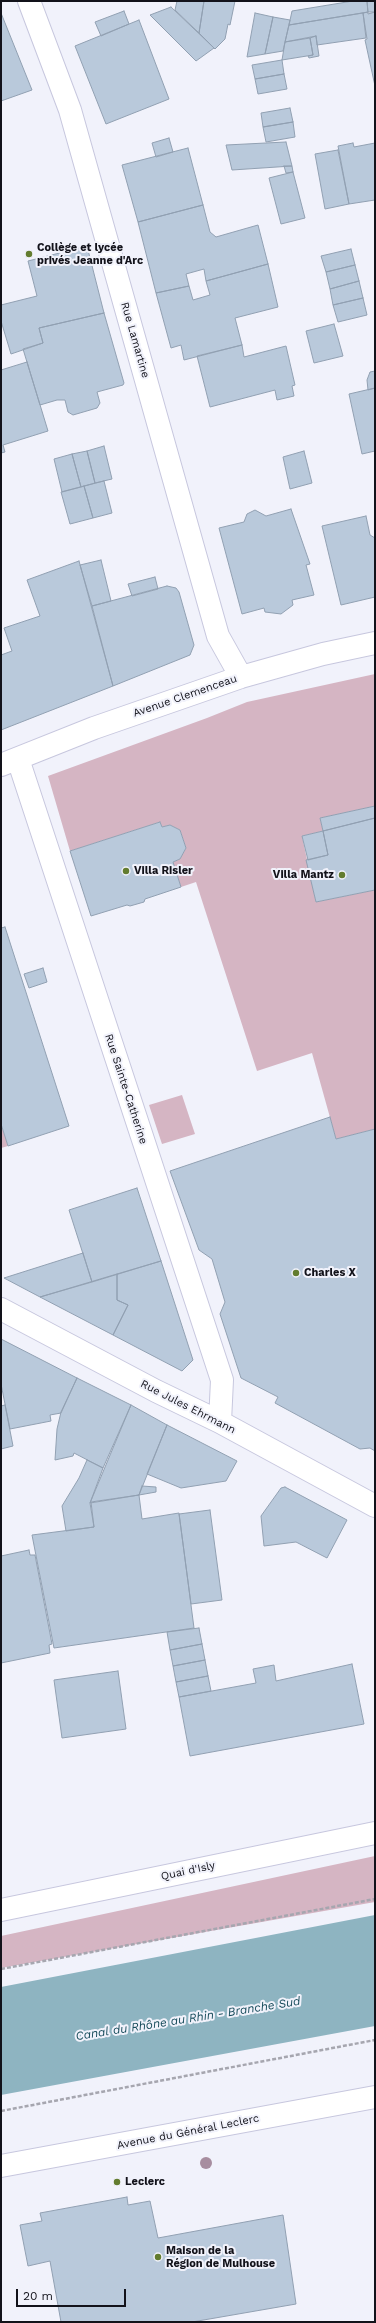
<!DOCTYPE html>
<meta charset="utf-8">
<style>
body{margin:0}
#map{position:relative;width:376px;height:2323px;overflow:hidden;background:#f1f2fb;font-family:"Work Sans",sans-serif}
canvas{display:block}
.frame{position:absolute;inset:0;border:2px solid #12121a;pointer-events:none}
.scale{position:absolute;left:16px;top:2289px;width:110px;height:18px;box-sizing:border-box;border:2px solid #12121a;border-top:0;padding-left:5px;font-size:12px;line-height:14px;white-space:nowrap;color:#12121a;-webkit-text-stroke:3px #f1f2fb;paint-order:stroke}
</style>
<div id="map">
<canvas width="376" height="2323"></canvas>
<div class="frame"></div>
<div class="scale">20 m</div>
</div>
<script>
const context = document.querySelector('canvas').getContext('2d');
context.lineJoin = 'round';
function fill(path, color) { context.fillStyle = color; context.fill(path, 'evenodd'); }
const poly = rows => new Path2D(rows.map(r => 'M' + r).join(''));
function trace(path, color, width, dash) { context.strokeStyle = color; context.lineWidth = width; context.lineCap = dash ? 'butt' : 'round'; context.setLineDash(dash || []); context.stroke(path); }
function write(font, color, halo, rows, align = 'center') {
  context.font = font + ' "Work Sans",sans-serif'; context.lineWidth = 4; context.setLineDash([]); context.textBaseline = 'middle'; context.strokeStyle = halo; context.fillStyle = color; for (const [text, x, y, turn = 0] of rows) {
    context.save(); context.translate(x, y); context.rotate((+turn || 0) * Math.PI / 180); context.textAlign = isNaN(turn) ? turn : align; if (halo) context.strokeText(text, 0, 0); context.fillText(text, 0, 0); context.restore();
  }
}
fill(poly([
 [375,674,375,806,320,818,323,831,302,836,316,902,375,890,375,1129,336,1139,312,1053,257,1071,196,882,181,887,173,862,180,859,186,848,180,830,170,825,162,827,160,822,70,851,48,776,207,718,247,702],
 [182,1095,195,1134,162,1144,149,1105],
 [1,1124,8,1146,1,1148],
 [375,1856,375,1902,1,1968,1,1936]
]), '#d5b5c3');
fill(poly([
 [375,1915,375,2026,1,2095,1,1987]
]), '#8eb4c1');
const building = poly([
 [177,1,204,1,199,33,175,10,177,1],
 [204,1,235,1,230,25,228,24,225,39,215,49,199,33,204,1],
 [353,1,367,1,368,12,289,25,292,11,353,1],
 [367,1,375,1,375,12,368,14,367,1],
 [171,7,214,48,196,61,150,15,171,7],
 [124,11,129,24,101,36,95,22,124,11],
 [368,12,375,12,375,86,365,40,367,39,363,13,368,12],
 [1,13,32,90,1,101,1,13],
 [255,13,273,17,265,54,247,57,255,13],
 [363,13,366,38,317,45,316,36,285,42,289,25,363,13],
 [273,17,290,20,283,51,265,54,273,17],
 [139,20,169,99,106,124,75,46,139,20],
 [316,36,319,56,309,58,308,56,313,55,310,38,316,36],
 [310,38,313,55,282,60,285,42,310,38],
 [282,60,284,74,255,79,252,65,282,60],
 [284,74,287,89,258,94,255,79,284,74],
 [290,108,293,122,263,127,261,113,290,108],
 [293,122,295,137,266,142,263,127,293,122],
 [169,138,173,152,156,157,152,143,169,138],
 [286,142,292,166,232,170,226,145,286,142],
 [353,143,354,147,375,143,375,200,349,204,338,146,353,143],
 [188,148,203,205,138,222,122,165,188,148],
 [338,150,349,204,325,209,315,154,338,150],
 [284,166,292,166,293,172,286,173,284,166],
 [293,172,305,218,281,224,269,178,293,172],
 [203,205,210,232,216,237,258,225,268,264,206,281,204,269,186,274,189,286,156,293,138,222,203,205],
 [87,246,104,313,39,328,43,343,11,354,1,321,1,305,37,296,28,261,87,246],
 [351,249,355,265,326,272,321,256,351,249],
 [268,264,278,307,235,318,242,345,184,360,181,345,171,348,156,293,189,286,193,300,210,295,206,281,268,264],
 [355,265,359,281,330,289,326,272,355,265],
 [359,281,363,298,333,305,330,289,359,281],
 [363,298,367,315,338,322,333,305,363,298],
 [104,313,124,383,123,385,97,392,100,403,97,408,73,415,68,412,65,400,57,400,40,405,23,349,43,343,39,328,104,313],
 [334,324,343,356,314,363,306,331,334,324],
 [242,345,244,357,286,346,295,385,292,386,294,396,277,400,275,390,210,407,197,356,242,345],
 [27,362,48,431,3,445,5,452,1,453,1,370,27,362],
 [375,371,375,388,368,390,367,380,370,372,375,371],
 [375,388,375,451,362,454,349,394,375,388],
 [104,446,112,479,95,483,87,451,104,446],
 [87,451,95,483,81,487,72,454,87,451],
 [304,451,312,483,290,489,283,457,304,451],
 [72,454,81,487,62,492,54,459,72,454],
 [104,481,112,513,93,518,84,486,104,481],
 [84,486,93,518,70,524,61,492,84,486],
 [291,509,310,564,306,565,314,595,292,600,293,605,281,614,265,612,264,608,242,614,219,528,244,522,247,514,255,510,266,516,291,509],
 [366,516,370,535,375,538,375,597,341,605,322,526,366,516],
 [101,560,111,601,92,606,80,565,101,560],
 [79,561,113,686,1,730,1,655,12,651,4,628,40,616,27,580,79,561],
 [155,577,158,589,132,596,128,584,155,577],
 [167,586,176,588,179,592,194,645,190,655,113,686,92,606,167,586],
 [375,806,375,818,323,831,320,818,375,806],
 [375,818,375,890,316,902,306,860,328,855,323,831,375,818],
 [160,822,162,827,170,825,180,830,186,848,180,859,173,862,181,887,145,899,144,902,130,906,127,905,91,916,70,851,160,822],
 [323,831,328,855,308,860,302,836,323,831],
 [5,927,69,1126,8,1146,1,1124,1,928,5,927],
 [43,968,47,982,29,988,24,974,43,968],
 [330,1117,336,1139,375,1129,375,1451,370,1448,360,1449,275,1403,278,1397,241,1378,220,1314,225,1302,212,1259,199,1250,170,1171,330,1117],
 [137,1188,161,1261,92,1282,69,1210,137,1188],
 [83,1253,92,1282,40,1297,4,1278,83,1253],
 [161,1261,193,1360,182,1371,113,1335,128,1305,117,1300,117,1274,161,1261],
 [117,1274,117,1300,128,1305,113,1335,40,1297,117,1274],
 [1,1339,77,1378,61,1413,50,1415,51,1421,10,1429,1,1384,1,1339],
 [77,1378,131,1405,103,1468,74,1453,73,1456,55,1460,57,1429,61,1412,77,1378],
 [5,1405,13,1446,1,1449,1,1406,5,1405],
 [131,1405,167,1425,139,1495,90,1503,131,1405],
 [167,1425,237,1461,226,1481,181,1488,147,1474,167,1425],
 [87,1460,103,1468,90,1503,94,1527,66,1531,62,1506,79,1478,87,1460],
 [142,1486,156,1487,156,1492,139,1495,142,1486],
 [285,1487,347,1520,327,1558,296,1542,264,1546,261,1516,281,1488,285,1487],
 [139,1495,142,1519,179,1513,194,1628,54,1648,32,1535,94,1527,91,1502,139,1495],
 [210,1510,222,1600,191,1604,179,1514,210,1510],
 [29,1550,30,1555,35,1555,52,1644,49,1645,50,1653,1,1663,1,1556,29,1550],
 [199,1628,202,1644,170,1650,167,1632,199,1628],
 [202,1644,205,1660,173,1666,170,1650,202,1644],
 [205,1660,208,1676,176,1682,173,1666,205,1660],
 [352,1664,364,1724,190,1756,179,1697,256,1683,253,1669,274,1665,276,1681,352,1664],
 [118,1671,126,1729,62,1738,54,1680,118,1671],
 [208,1676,211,1691,179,1697,176,1682,208,1676],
 [127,2197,128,2205,150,2201,158,2238,283,2215,296,2304,192,2322,61,2322,50,2261,28,2266,20,2225,42,2221,40,2213,127,2197]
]);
fill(building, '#b9c9db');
trace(building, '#91a0b2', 1);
const minor = poly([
 [29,1,70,110,218,636,241,677],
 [18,759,222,1380,220,1422],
 [1,765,94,728,241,677,323,654,375,643],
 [1,1309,156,1391,220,1422,375,1506],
 [1,1910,375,1833],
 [1,2166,375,2097]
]);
trace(minor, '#c7c7de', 24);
trace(poly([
 [1,1969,375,1899],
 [1,2111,375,2040]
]), '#a6a6af', 2.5, [4, 2]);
trace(minor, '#fff', 22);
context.fillStyle = '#a78d9f';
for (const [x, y] of [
 [206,2163]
]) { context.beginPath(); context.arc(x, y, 6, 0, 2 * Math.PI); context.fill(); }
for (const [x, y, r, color] of [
 [29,254,4,"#637c2f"],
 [126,871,4,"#637c2f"],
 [342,875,4,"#637c2f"],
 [296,1273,4,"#637c2f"],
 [117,2182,4,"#637c2f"],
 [158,2257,4,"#637c2f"]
]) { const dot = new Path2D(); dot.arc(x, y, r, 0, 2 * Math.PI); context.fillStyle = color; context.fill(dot); trace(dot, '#f1f2fb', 1.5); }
write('bold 11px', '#12121a', '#f1f2fb', [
 ["Collège et lycée",37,248],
 ["privés Jeanne d'Arc",37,261],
 ["Villa Risler",134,871],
 ["Villa Mantz",334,875,"right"],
 ["Charles X",304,1273],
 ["Leclerc",125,2182],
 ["Maison de la",166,2251],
 ["Région de Mulhouse",166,2264]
], 'left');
write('11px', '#12121a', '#f1f2fb', [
 ["Rue Lamartine",135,340,74],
 ["Avenue Clemenceau",185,696,-19],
 ["Rue Sainte-Catherine",126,1089,72],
 ["Rue Jules Ehrmann",188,1407,27],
 ["Quai d'Isly",188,1871,-12],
 ["Avenue du Général Leclerc",188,2132,-11]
]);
write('italic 12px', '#164b5a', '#f1f2fb', [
 ["Canal du Rhône au Rhin - Branche Sud",188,2019,-9]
]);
</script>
